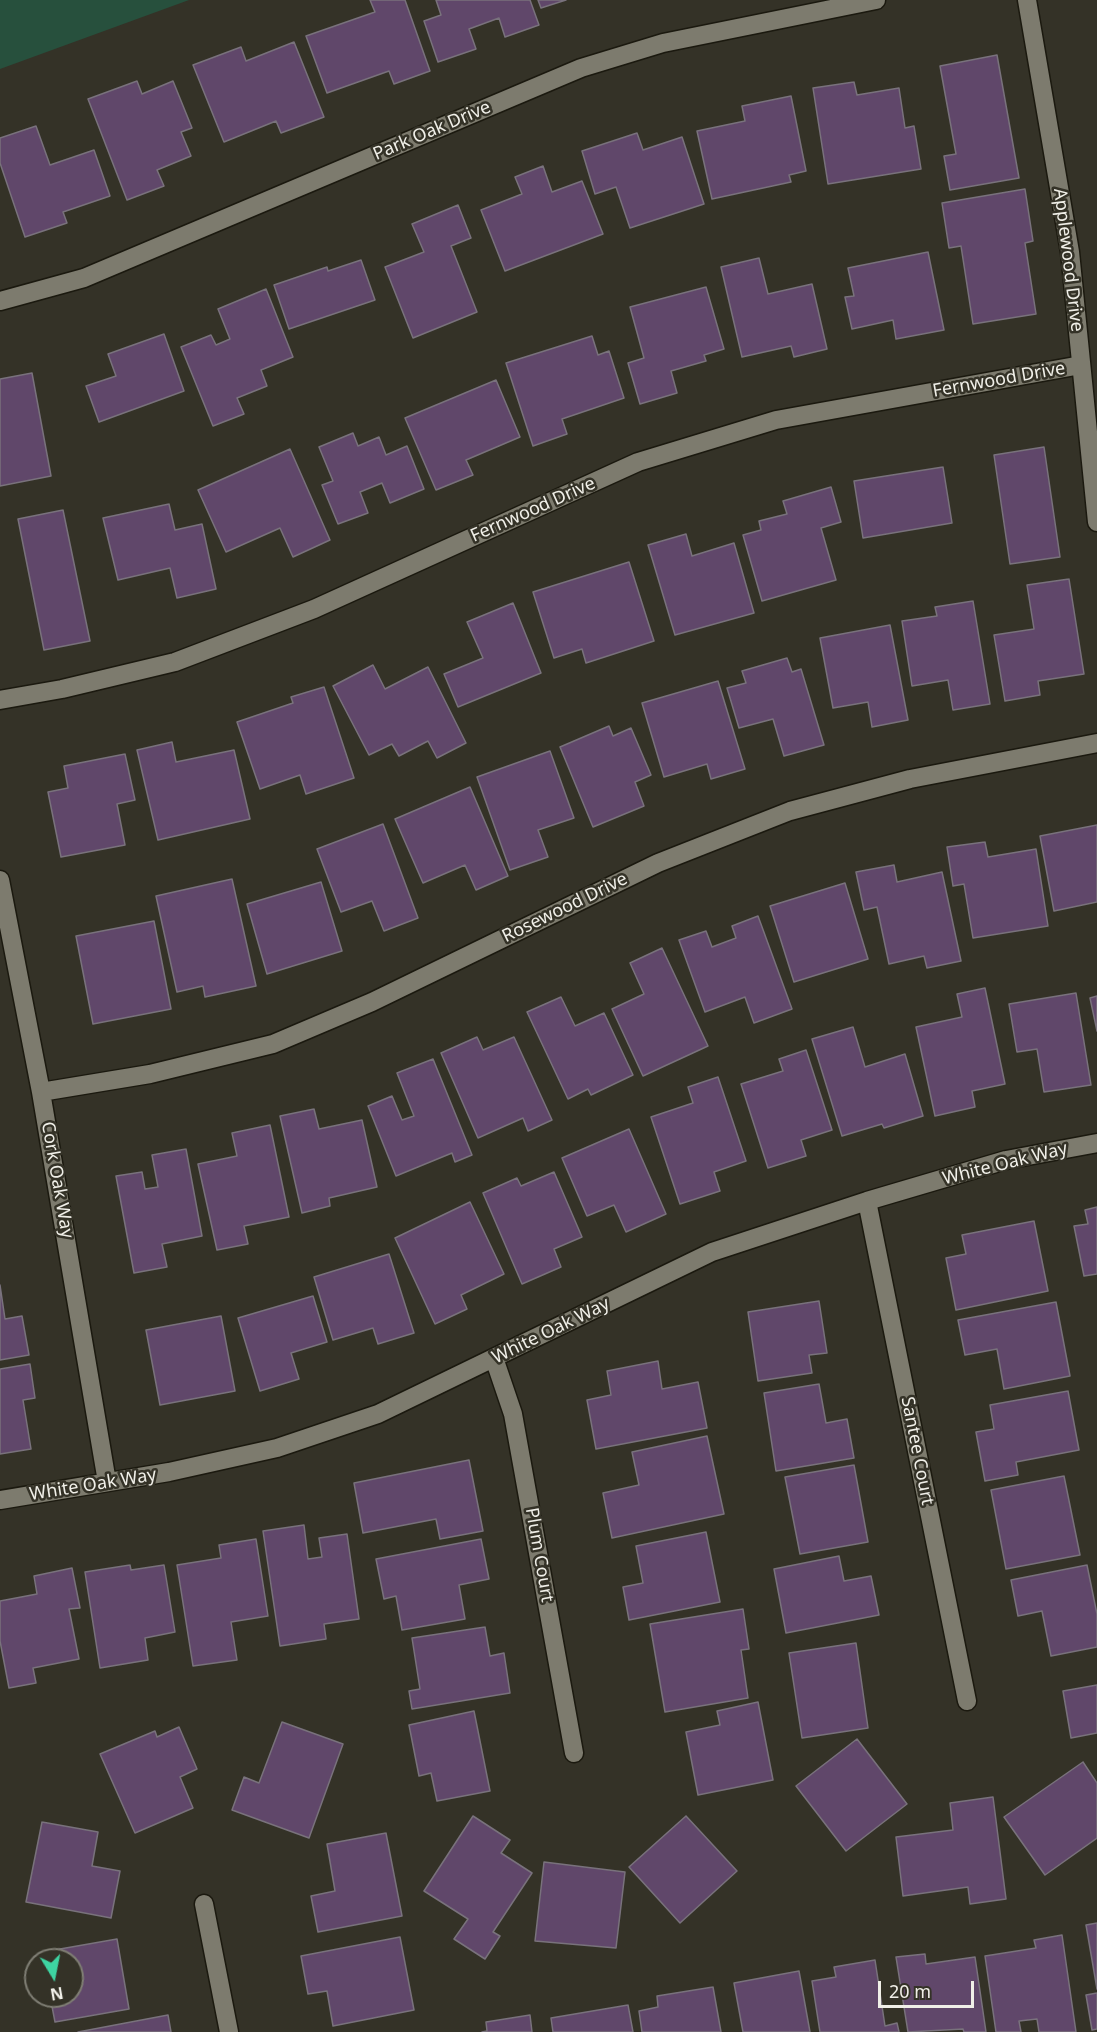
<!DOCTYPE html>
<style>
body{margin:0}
#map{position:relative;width:1097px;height:2032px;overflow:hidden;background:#343227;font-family:"Noto Sans",sans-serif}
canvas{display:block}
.north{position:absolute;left:24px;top:1948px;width:60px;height:60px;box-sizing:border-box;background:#343227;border:2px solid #7f7e74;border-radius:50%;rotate:170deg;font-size:16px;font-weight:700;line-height:24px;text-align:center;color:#f0efe8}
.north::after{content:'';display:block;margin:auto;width:21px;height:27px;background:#3ed4a2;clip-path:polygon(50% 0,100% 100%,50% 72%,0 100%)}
.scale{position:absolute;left:878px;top:1981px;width:96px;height:27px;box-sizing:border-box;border:3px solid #f0efe8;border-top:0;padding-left:8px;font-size:18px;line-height:21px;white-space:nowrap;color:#f0efe8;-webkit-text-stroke:4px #343227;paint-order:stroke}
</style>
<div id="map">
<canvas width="1097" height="2032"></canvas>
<div class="north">N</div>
<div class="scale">20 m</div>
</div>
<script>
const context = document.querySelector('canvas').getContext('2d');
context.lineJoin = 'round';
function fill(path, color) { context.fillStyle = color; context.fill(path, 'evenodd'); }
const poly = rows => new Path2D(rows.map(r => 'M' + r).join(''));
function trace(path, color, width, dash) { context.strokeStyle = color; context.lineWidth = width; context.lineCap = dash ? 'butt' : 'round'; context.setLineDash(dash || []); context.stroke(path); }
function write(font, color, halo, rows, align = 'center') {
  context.font = font + ' "Noto Sans",sans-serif'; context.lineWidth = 5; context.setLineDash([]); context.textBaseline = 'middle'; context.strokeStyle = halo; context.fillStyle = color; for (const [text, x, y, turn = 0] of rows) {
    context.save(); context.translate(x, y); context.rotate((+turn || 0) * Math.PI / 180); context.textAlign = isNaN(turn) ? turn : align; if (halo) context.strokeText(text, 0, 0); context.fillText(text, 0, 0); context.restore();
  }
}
fill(poly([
 [0,0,189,0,0,69]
]), '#27503d');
const building = poly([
 [370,0,405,0,430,71,394,84,389,71,327,93,306,36,375,12,370,0],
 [436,0,530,0,539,25,505,37,499,18,469,29,476,49,438,62,424,21,441,15,436,0],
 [538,0,566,0,541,8,538,0],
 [294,42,324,117,281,133,276,121,224,142,193,65,241,47,246,61,294,42],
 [997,55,1019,178,950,190,944,156,956,154,940,66,997,55],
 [137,81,142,94,173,81,192,128,181,132,191,156,157,170,164,186,127,200,88,99,137,81],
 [854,82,857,95,899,88,905,128,914,126,921,169,828,184,813,88,854,82],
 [791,96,806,171,789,175,791,182,712,199,697,131,745,121,742,106,791,96],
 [36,126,50,165,94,150,110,196,63,212,67,223,25,237,0,163,0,138,36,126],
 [637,133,643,150,682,137,704,204,630,228,616,187,595,194,582,151,637,133],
 [543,166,552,192,582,181,603,234,505,271,481,210,522,194,515,177,543,166],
 [1025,189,1033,241,1025,243,1036,314,973,324,961,246,949,248,942,203,1025,189],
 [458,205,471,238,451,246,477,312,413,338,385,267,424,252,412,224,458,205],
 [928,252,944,330,896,339,893,320,852,329,845,297,854,296,848,268,928,252],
 [759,258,768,294,812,284,827,349,794,357,791,346,742,357,721,267,759,258],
 [361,260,375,300,289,329,274,285,327,267,328,271,361,260],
 [706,287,724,349,704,355,706,361,671,371,677,393,640,404,628,363,644,358,630,307,706,287],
 [266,289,293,357,261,370,267,386,237,398,244,414,213,426,181,347,211,335,216,345,230,339,218,309,266,289],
 [164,334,184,391,99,422,86,386,116,376,108,354,164,334],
 [592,336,598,355,609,351,624,398,562,419,567,434,533,446,506,363,592,336],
 [32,373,51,476,0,486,0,379,32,373],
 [496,380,520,437,466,460,473,475,436,490,405,418,496,380],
 [353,433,358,446,379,437,386,455,407,446,424,489,390,503,382,483,360,492,368,513,338,524,322,485,333,481,319,447,353,433],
 [1044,447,1060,557,1010,564,994,455,1044,447],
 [290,449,330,540,293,557,280,528,226,552,198,490,290,449],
 [943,467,952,523,863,538,854,481,943,467],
 [831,487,841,522,821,528,836,580,762,601,743,535,761,530,759,521,787,514,783,501,831,487],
 [169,504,175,530,202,524,216,589,177,598,170,568,118,580,103,518,169,504],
 [63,510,90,641,44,650,18,519,63,510],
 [686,534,692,556,734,543,754,613,675,635,648,545,686,534],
 [629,562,654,641,586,663,582,649,554,658,533,592,629,562],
 [1069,579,1084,674,1038,681,1040,695,1005,701,994,635,1034,629,1027,585,1069,579],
 [973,601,990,704,953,710,948,680,912,686,902,621,937,616,935,607,973,601],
 [513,603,541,673,458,707,444,674,483,658,467,622,513,603],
 [890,625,908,720,872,727,868,702,833,708,820,638,890,625],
 [787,658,792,672,801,669,824,745,784,756,773,719,739,728,727,688,746,683,742,671,787,658],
 [373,665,385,689,428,667,466,743,437,758,428,741,399,756,392,744,369,755,333,686,373,665],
 [718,681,745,769,711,779,707,764,664,777,642,703,718,681],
 [324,687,354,778,306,794,300,775,260,789,237,722,293,703,291,697,324,687],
 [609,726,613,736,631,728,651,775,635,782,644,806,593,827,560,747,609,726],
 [172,742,176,762,234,750,250,819,158,840,137,750,172,742],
 [550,751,574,818,538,830,548,857,510,870,477,777,550,751],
 [125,754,135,800,117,804,125,845,61,857,48,792,68,788,64,766,125,754],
 [470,787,508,876,476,890,465,865,423,883,395,819,470,787],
 [383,824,418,918,384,931,372,901,341,912,317,849,383,824],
 [1097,825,1097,902,1054,911,1040,836,1097,825],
 [985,842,988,857,1036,849,1048,926,973,938,964,884,953,886,947,847,985,842],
 [894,865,897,882,942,872,961,961,927,968,924,956,889,964,877,907,864,910,856,872,894,865],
 [232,879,256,986,205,997,203,986,177,992,156,896,232,879],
 [321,882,342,951,267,974,247,904,321,882],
 [845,883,868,959,794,982,770,906,845,883],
 [758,916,792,1009,754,1023,745,997,705,1012,679,940,706,931,712,947,736,938,732,926,758,916],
 [154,921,171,1009,93,1024,76,936,154,921],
 [662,948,708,1046,643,1076,612,1009,644,994,630,963,662,948],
 [985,988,1005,1084,972,1091,975,1107,935,1116,916,1027,962,1017,957,994,985,988],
 [1076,993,1091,1085,1044,1092,1037,1049,1017,1052,1009,1004,1076,993],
 [1097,996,1097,1031,1090,998,1097,996],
 [561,997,575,1026,604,1013,633,1075,591,1095,588,1089,568,1099,527,1012,561,997],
 [853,1027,865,1067,905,1054,923,1116,884,1128,882,1124,842,1136,812,1039,853,1027],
 [477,1037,483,1050,514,1037,552,1120,528,1131,523,1118,478,1138,441,1053,477,1037],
 [806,1050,832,1130,801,1140,806,1156,768,1168,741,1084,783,1071,779,1059,806,1050],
 [433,1059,472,1155,455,1162,452,1153,396,1176,368,1106,392,1096,402,1120,414,1116,397,1073,433,1059],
 [718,1077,746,1161,714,1172,720,1191,680,1204,651,1117,693,1103,688,1087,718,1077],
 [314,1109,319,1129,362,1120,377,1187,329,1198,330,1206,302,1213,280,1116,314,1109],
 [270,1125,289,1217,244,1226,248,1244,217,1250,198,1164,237,1156,232,1133,270,1125],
 [629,1129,666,1214,626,1232,614,1205,587,1216,562,1158,629,1129],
 [186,1149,202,1236,162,1244,167,1267,134,1273,116,1176,142,1172,145,1189,158,1187,152,1155,186,1149],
 [554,1172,582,1237,554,1249,561,1267,522,1284,483,1193,517,1178,521,1186,554,1172],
 [470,1202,504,1274,461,1295,467,1309,435,1324,395,1238,470,1202],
 [1097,1207,1097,1274,1084,1276,1074,1226,1088,1224,1085,1210,1097,1207],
 [1034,1221,1048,1291,956,1310,946,1258,966,1254,962,1235,1034,1221],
 [389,1254,414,1333,378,1344,373,1328,333,1340,314,1277,389,1254],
 [0,1285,5,1319,22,1316,29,1355,0,1360,0,1285],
 [313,1296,327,1342,291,1353,299,1379,260,1391,238,1318,313,1296],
 [819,1301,827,1353,809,1355,812,1373,758,1381,748,1312,819,1301],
 [1056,1302,1070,1376,1004,1389,997,1349,965,1355,958,1320,1056,1302],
 [221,1316,235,1391,160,1405,146,1330,221,1316],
 [658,1361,662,1389,698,1382,707,1428,596,1449,587,1400,611,1395,607,1371,658,1361],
 [30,1364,35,1398,23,1400,31,1449,0,1454,0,1369,30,1364],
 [819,1384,826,1423,847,1419,854,1458,776,1471,764,1393,819,1384],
 [1068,1391,1079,1450,1016,1462,1018,1475,985,1481,976,1432,994,1429,990,1405,1068,1391],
 [707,1436,724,1514,612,1538,603,1493,639,1485,632,1452,707,1436],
 [469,1460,483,1531,440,1539,436,1519,363,1533,354,1483,469,1460],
 [854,1465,868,1542,800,1554,785,1477,854,1465],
 [1064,1476,1080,1555,1006,1569,991,1490,1064,1476],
 [304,1525,308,1559,322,1557,319,1538,347,1534,359,1619,324,1624,326,1639,280,1646,263,1531,304,1525],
 [706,1532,720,1602,629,1620,623,1587,643,1583,636,1546,706,1532],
 [256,1539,268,1616,231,1622,237,1660,193,1666,177,1565,221,1558,219,1545,256,1539],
 [481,1539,489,1579,459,1585,465,1619,402,1630,396,1596,384,1599,376,1559,481,1539],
 [839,1556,844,1581,871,1576,879,1615,786,1633,774,1569,839,1556],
 [130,1565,131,1570,164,1565,175,1632,145,1638,148,1660,100,1668,85,1572,130,1565],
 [1087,1565,1097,1614,1097,1647,1051,1656,1042,1611,1018,1616,1011,1580,1087,1565],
 [72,1568,80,1608,69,1609,79,1659,33,1668,36,1683,9,1688,0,1641,0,1601,37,1594,34,1576,72,1568],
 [743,1609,749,1649,741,1650,748,1698,665,1712,650,1624,743,1609],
 [485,1627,490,1656,504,1653,510,1693,412,1709,409,1691,420,1689,412,1638,485,1627],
 [856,1643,868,1728,802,1738,789,1653,856,1643],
 [1097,1685,1097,1733,1071,1738,1063,1691,1097,1685],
 [758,1702,773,1780,698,1795,686,1732,720,1725,717,1711,758,1702],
 [474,1711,490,1791,437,1801,431,1773,419,1776,409,1725,474,1711],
 [282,1722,343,1744,309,1838,232,1810,244,1777,259,1783,282,1722],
 [179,1727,197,1769,180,1777,193,1808,135,1833,100,1754,155,1731,157,1737,179,1727],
 [857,1739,907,1804,846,1851,796,1786,857,1739],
 [1083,1762,1097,1783,1097,1838,1045,1875,1004,1817,1083,1762],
 [993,1797,1006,1899,970,1904,968,1887,903,1896,896,1837,953,1830,950,1803,993,1797],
 [473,1816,510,1840,501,1853,532,1873,493,1932,500,1936,485,1959,454,1939,468,1919,424,1891,473,1816],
 [686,1816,737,1871,680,1923,629,1867,686,1816],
 [42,1822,98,1832,92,1866,120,1871,111,1918,26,1902,42,1822],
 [386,1833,402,1916,318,1932,311,1896,335,1891,327,1844,386,1833],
 [544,1862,625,1872,616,1948,535,1941,544,1862],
 [1097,1923,1097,1989,1086,1925,1097,1923],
 [1062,1935,1076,2032,1039,2032,1037,2019,1019,2021,1021,2032,996,2032,985,1956,1036,1948,1034,1940,1062,1935],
 [400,1937,414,2010,333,2026,327,1991,308,1994,301,1956,400,1937],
 [117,1939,129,2009,55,2022,50,1996,72,1996,72,1960,44,1960,43,1952,117,1939],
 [925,1954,926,1964,975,1957,986,2032,964,2032,963,2029,908,2032,896,1957,925,1954],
 [875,1960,885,2026,897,2023,899,2032,820,2032,812,1981,836,1977,834,1967,875,1960],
 [799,1971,810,2032,743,2032,734,1983,799,1971],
 [713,1987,721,2032,642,2032,639,2011,658,2007,657,1996,713,1987],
 [1097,1993,1097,2029,1092,2030,1086,1995,1097,1993],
 [628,2005,633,2032,553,2032,551,2018,628,2005],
 [168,2015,171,2032,78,2032,168,2015],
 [530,2015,532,2032,482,2032,487,2031,486,2022,530,2015]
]);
fill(building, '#60476a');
trace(building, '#79727c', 1.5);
const street = poly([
 [1027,0,1070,252,1097,522],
 [0,301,84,278,581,68,663,43,876,0],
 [0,700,62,689,175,662,314,609,638,462,776,420,1081,365],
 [0,880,41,1092,107,1482],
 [41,1092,150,1074,273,1044,372,1002,658,863,790,811,910,779,1097,743],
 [867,1201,967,1701],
 [494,1358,513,1414,574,1753],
 [0,1500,169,1472,277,1448,378,1414,712,1252,867,1201,1006,1160,1097,1143],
 [204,1904,229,2032]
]);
trace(street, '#1b190f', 21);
trace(street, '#7d7b6e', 18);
write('18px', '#f0efe8', '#343227', [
 ["Park Oak Drive",432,131,-23],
 ["Applewood Drive",1068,260,83],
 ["Fernwood Drive",999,380,-10],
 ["Fernwood Drive",533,510,-24],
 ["Rosewood Drive",565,908,-26],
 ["White Oak Way",1005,1164,-14],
 ["Cork Oak Way",57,1180,80],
 ["White Oak Way",551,1331,-26],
 ["Santee Court",917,1451,79],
 ["White Oak Way",93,1485,-9],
 ["Plum Court",539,1555,80]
]);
</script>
